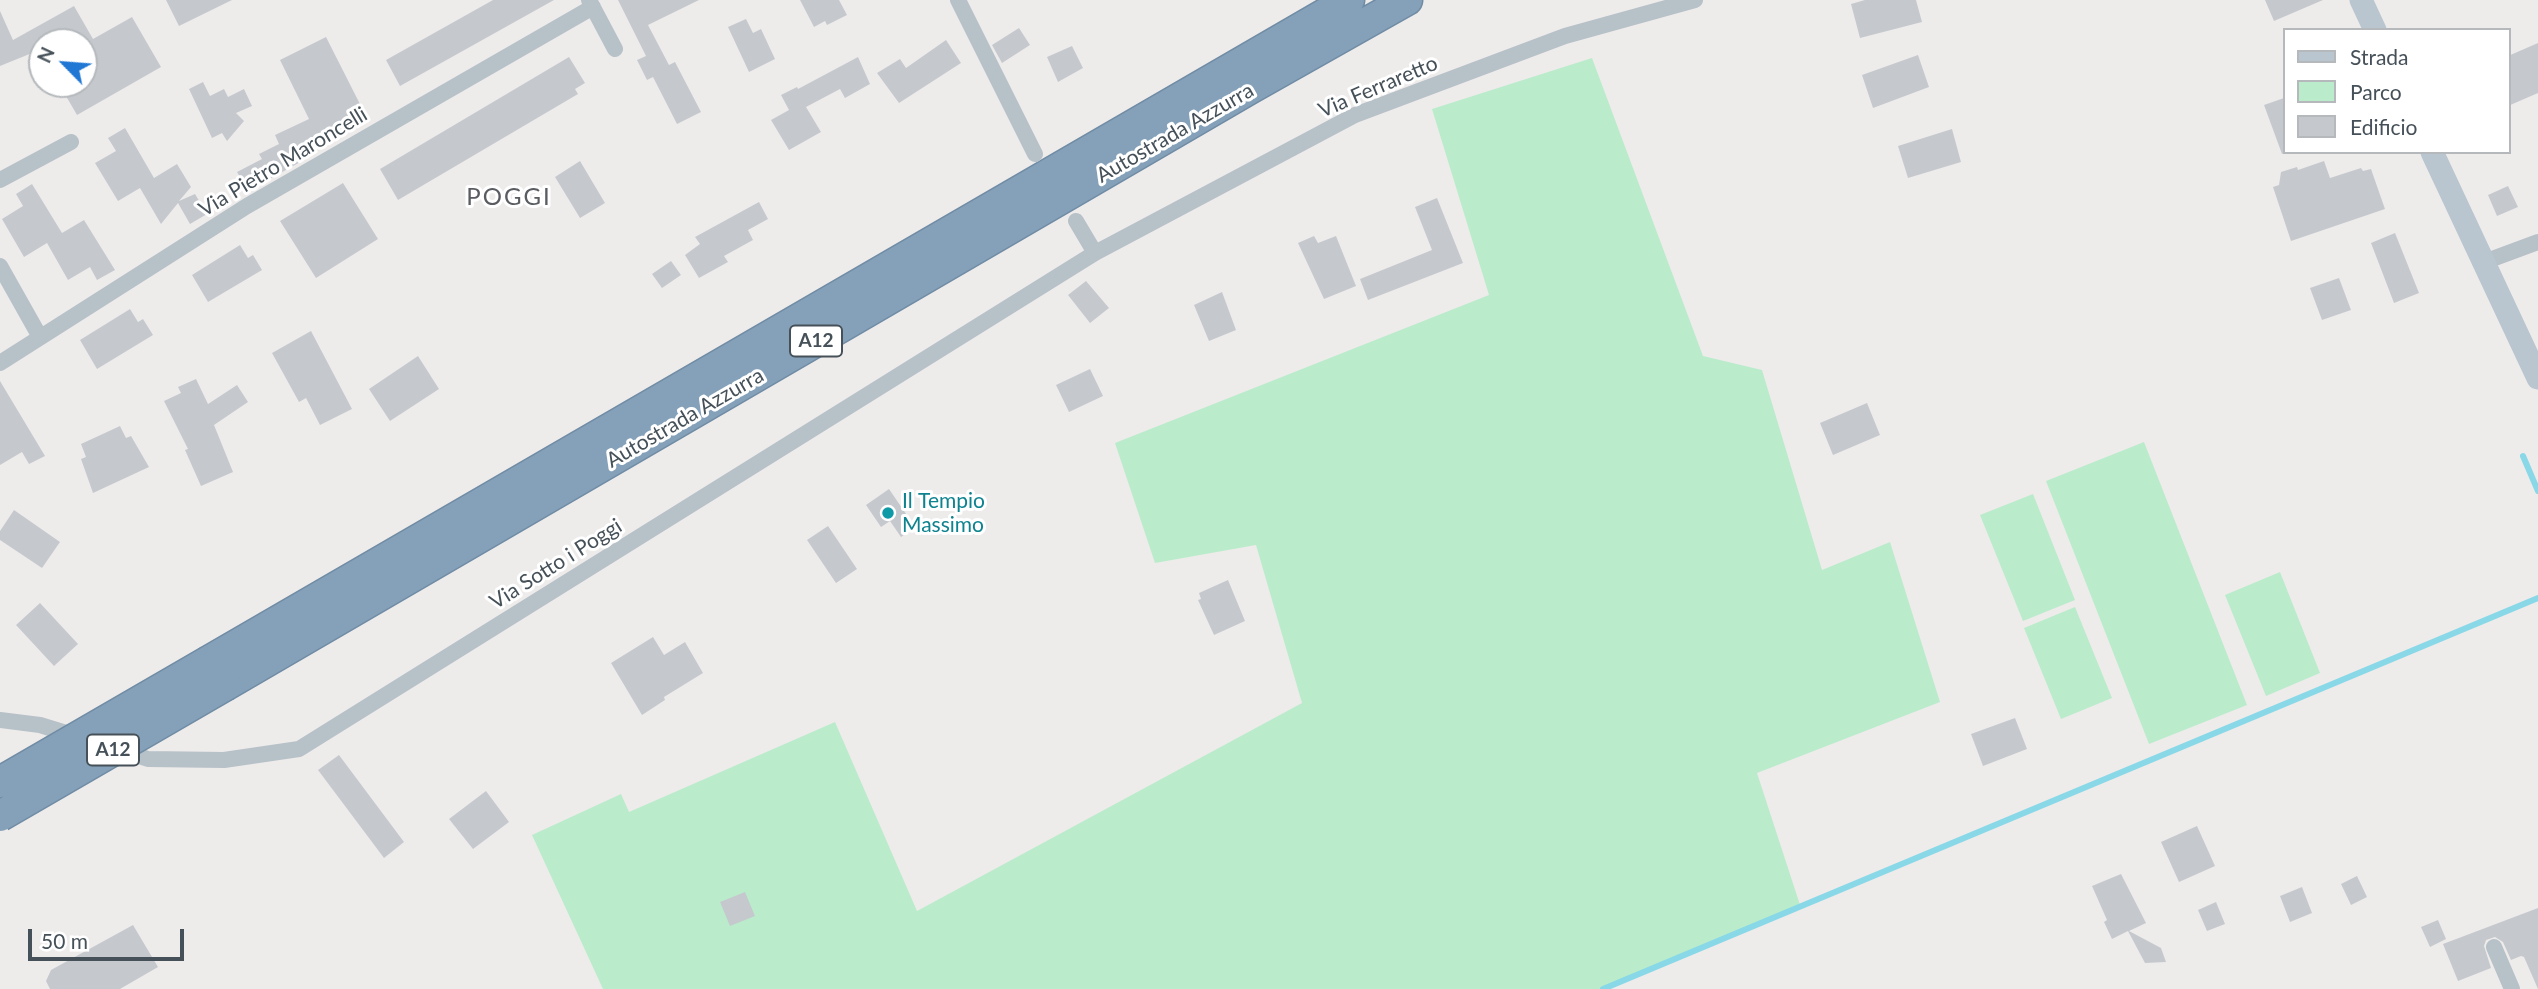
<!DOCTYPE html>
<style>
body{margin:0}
#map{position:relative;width:2538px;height:989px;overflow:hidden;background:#eeebeb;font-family:Lato,sans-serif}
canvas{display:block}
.legend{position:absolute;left:2283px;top:28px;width:228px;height:126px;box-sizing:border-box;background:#fff;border:2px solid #b5b9bc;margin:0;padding:9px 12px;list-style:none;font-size:21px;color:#455058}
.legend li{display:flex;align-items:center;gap:14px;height:35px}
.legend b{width:35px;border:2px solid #b5b9bc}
.north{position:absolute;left:28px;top:28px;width:70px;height:70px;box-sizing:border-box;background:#fff;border:2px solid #b5b9bc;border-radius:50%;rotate:295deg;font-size:19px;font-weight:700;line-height:28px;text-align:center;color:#455058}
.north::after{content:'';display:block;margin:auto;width:24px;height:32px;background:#2077d4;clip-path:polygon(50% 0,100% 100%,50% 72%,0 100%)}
.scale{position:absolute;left:28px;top:929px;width:156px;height:32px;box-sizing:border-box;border:4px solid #455058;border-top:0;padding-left:9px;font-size:21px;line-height:24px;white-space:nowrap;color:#455058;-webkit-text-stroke:5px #fff;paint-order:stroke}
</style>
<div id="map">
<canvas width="2538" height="989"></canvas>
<ul class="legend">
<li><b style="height:9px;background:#b9c5cf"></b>Strada</li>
<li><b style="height:19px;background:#baeccb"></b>Parco</li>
<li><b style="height:19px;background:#c5c9ce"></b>Edificio</li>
</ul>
<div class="north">N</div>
<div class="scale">50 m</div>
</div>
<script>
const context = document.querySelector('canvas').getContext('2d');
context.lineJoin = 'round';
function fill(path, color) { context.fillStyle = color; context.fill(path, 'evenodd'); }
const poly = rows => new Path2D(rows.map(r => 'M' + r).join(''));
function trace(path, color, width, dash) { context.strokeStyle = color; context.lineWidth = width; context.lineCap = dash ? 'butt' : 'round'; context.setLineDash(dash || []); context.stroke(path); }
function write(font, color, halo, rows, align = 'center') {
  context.font = font + ' Lato,sans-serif'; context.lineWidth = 6; context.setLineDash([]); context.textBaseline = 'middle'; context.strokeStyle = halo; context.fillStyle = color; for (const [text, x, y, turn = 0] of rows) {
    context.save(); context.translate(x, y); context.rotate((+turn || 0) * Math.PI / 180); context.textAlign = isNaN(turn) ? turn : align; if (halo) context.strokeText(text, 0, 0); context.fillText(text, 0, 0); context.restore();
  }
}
fill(poly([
 [1592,58,1703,356,1762,370,1822,570,1890,542,1940,702,1757,773,1801,908,1605,989,603,989,532,835,621,794,629,812,835,722,917,911,1302,703,1256,545,1155,563,1115,443,1489,295,1432,109],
 [2144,442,2247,705,2149,744,2046,481],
 [2033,494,2075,600,2023,621,1980,515],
 [2280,572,2320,673,2266,696,2225,595],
 [2075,607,2112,698,2061,719,2024,628]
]), '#baeccb');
trace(poly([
 [2523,456,2538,491],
 [1603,989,2538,598]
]), '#89d8e7', 6);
fill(poly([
 [166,0,232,0,179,26],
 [493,0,554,0,400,86,386,60],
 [618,0,699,0,648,25,669,65,675,62,701,112,677,124,653,77,647,80,637,60,646,56],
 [800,0,839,0,847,15,827,25,825,21,814,27],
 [1865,0,1916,0,1922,22,1860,38,1851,4],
 [2265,0,2323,0,2274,21],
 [74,6,93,39,132,17,161,67,77,115,59,84,84,84,84,45,88,42,42,42,42,49,0,66,0,11,13,40],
 [746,19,753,33,761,29,775,59,749,72,728,27],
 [1019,28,1030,45,1002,63,992,45],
 [326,37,365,114,296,149,302,161,248,191,237,172,262,159,259,154,279,144,275,135,309,119,280,60],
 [946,40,961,63,899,103,877,73,900,59,906,68],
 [2538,43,2538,93,2508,106,2508,56],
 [1072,46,1083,68,1058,82,1047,57],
 [1918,55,1929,87,1873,108,1862,75],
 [569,57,585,83,575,89,578,94,398,200,380,169],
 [858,57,870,84,845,98,840,89,806,107,821,132,789,150,771,120,789,110,781,95,797,87,798,89],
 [203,82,210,96,224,89,228,97,244,89,252,106,236,113,244,121,227,141,222,133,212,138,189,89],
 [2284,98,2284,153,2282,154,2264,105],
 [125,128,154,178,177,164,191,187,179,201,195,194,207,214,190,224,178,203,161,224,140,188,118,201,95,163,116,151,108,138],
 [1952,129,1961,162,1908,178,1898,146],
 [580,161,605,203,580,218,555,177],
 [2324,161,2330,178,2361,168,2363,171,2371,169,2385,209,2291,241,2273,187,2279,185,2281,172,2297,167,2298,170],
 [343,183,378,239,316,278,280,221],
 [32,184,62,233,84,220,115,270,97,280,90,267,68,280,47,243,24,257,2,219,23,206,16,194],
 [2508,186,2518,207,2497,216,2488,195],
 [1437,198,1463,263,1368,300,1360,279,1432,250,1415,207],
 [759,202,768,219,748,230,753,240,724,256,728,262,699,278,685,255,700,244,695,237],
 [2395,233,2419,293,2394,303,2371,243],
 [1314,236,1318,243,1336,236,1356,286,1324,299,1298,243],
 [240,245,248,258,253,255,262,270,208,302,192,275],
 [671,261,681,275,662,288,652,274],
 [2339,278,2351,310,2322,320,2310,288],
 [1086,281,1109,308,1090,323,1068,295],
 [1222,292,1236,330,1209,341,1194,305],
 [130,309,138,322,143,319,153,335,97,369,80,340],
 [311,331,352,409,320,425,306,398,299,402,272,353],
 [418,356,439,389,390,421,369,389],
 [1090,369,1103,396,1069,412,1056,385],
 [196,379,208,404,237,385,248,402,214,425,233,472,201,486,185,450,188,449,164,401,181,393,178,387],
 [0,381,45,456,29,464,22,452,0,465],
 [1867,403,1880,435,1833,455,1820,423],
 [120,426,126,438,131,436,149,467,93,493,81,459,86,457,81,444],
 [889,489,915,527,901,537,890,521,881,527,866,505],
 [14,510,60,542,42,568,0,540,0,531],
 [828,526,857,569,836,583,807,540],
 [1228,580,1245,621,1214,635,1198,600,1201,599,1199,593],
 [40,603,78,644,54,666,16,625],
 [653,637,664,655,685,642,703,673,664,697,665,700,642,715,611,663],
 [2015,718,2027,749,1983,766,1971,734],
 [339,755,404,842,384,858,318,770],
 [486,791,509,822,473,849,449,819],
 [2197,826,2215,866,2179,882,2161,842],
 [2121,874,2146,923,2129,931,2161,948,2166,962,2145,963,2128,931,2112,939,2104,922,2107,920,2092,886],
 [2357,876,2367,897,2351,905,2341,884],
 [2302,887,2312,913,2290,922,2280,896],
 [745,892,755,916,730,926,720,902],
 [2216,902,2225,924,2207,931,2198,910],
 [2538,908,2538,989,2524,957,2521,956,2511,960,2503,942,2495,937,2486,940,2484,946,2491,968,2458,981,2443,944],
 [2438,920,2446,939,2430,947,2421,927],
 [133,925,158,967,120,989,50,989,46,981,51,970]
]), '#c5c9ce');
const motorway = poly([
 [209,661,1349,0],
 [226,685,1251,88,1407,0]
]);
trace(motorway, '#708ca5', 33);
trace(poly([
 [589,0,615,49],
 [958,0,1035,154],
 [0,180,71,142],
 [1076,221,1095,253],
 [2484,262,2538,242],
 [0,266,40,337],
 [0,363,247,206,593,7],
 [0,720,40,725,79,737],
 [117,749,148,759,224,760,299,749,1095,253,1355,115,1565,36,1695,0],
 [2494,947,2512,989]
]), '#b7c1c8', 16);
trace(poly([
 [2361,0,2375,30],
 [2432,152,2538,378]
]), '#b9c5cf', 23);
trace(motorway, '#84a1b9', 30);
const motorwayBridge = poly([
 [0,782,209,661],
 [0,816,226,685]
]);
trace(motorwayBridge, '#708ca5', 33, []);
trace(motorwayBridge, '#84a1b9', 30);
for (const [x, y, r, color] of [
 [888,513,7,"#0f9aa8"]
]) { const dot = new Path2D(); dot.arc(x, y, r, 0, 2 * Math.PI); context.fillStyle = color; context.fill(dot); trace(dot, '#fff', 2.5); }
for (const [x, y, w] of [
 [816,341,52],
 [113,750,52]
]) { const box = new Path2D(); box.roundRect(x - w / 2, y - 15.5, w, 31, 5); context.fillStyle = '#fff'; context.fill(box); trace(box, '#455058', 2); }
write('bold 19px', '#455058', null, [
 ["A12",816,341],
 ["A12",113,750]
]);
write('21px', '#455058', '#fff', [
 ["Via Ferraretto",1378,87,-23],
 ["Autostrada Azzurra",1175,133,-30],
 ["Via Pietro Maroncelli",283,162,-31],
 ["Autostrada Azzurra",685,418,-30],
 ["Via Sotto i Poggi",556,564,-32]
]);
write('21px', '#0d838f', '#fff', [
 ["Il Tempio",902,501],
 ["Massimo",902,525]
], 'left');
context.letterSpacing = '2px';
write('24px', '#595c60', '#fff', [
 ["POGGI",509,197]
]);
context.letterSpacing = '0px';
</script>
